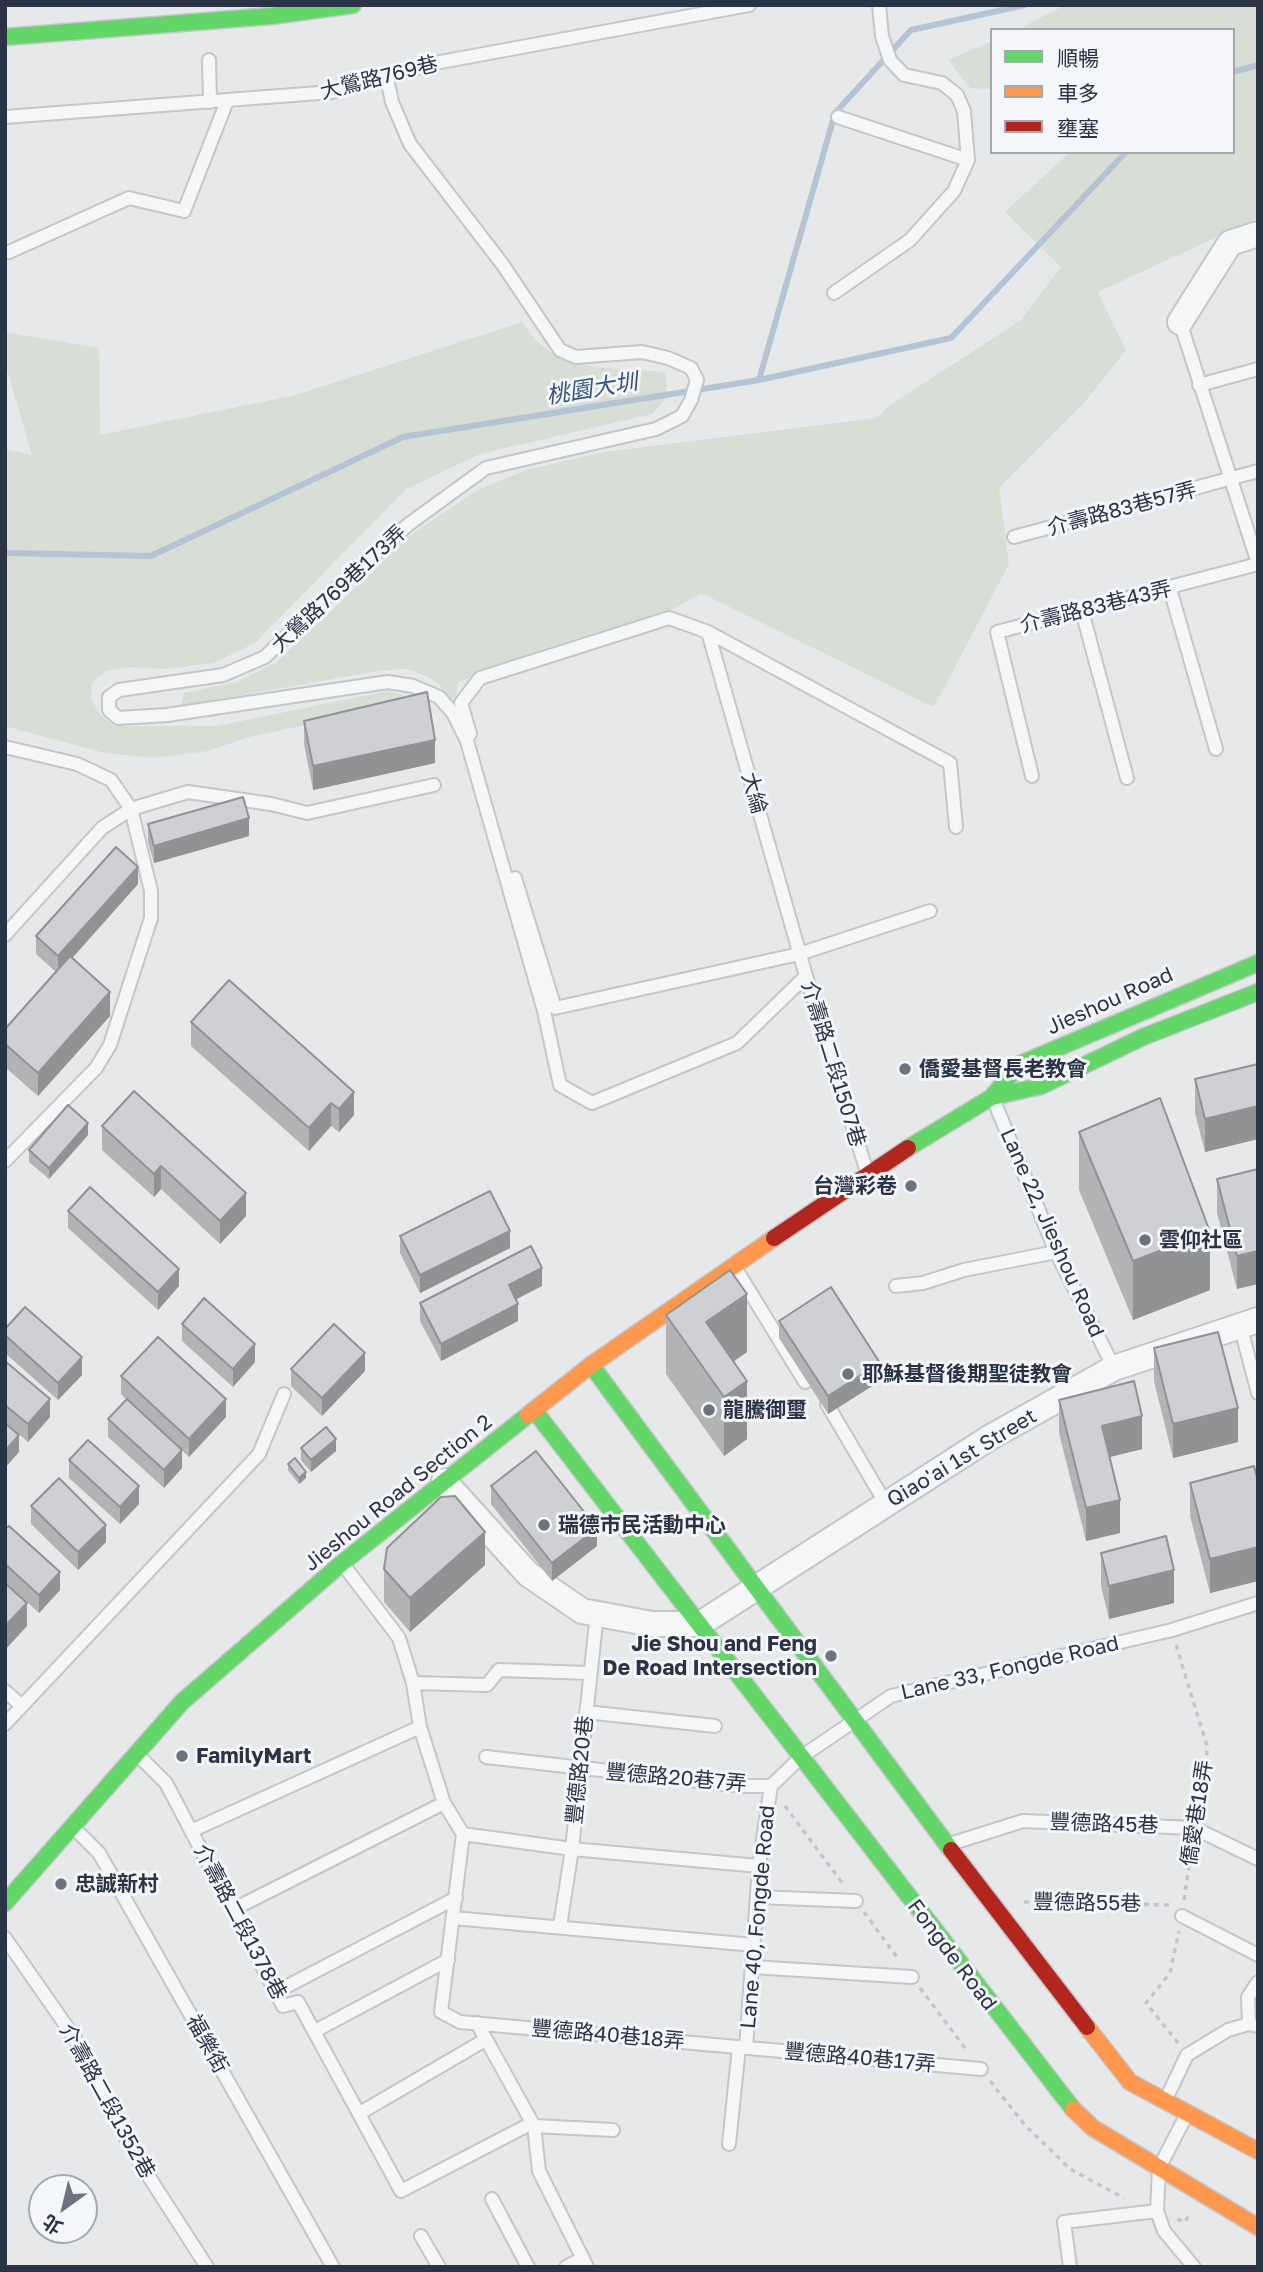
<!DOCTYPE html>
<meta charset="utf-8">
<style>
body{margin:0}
#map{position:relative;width:1263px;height:2272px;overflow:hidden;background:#e6e8ea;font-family:"Golos Text","Noto Sans TC",sans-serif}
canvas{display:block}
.frame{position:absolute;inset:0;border:7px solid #2b3445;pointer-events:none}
.legend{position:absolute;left:990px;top:28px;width:245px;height:126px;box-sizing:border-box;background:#f4f6f9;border:2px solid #a4a8b1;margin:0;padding:9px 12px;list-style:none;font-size:21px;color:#2b3445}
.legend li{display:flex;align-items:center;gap:14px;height:35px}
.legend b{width:35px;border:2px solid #a4a8b1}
.north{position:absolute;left:28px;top:2174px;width:70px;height:70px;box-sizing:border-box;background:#f4f6f9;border:2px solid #a4a8b1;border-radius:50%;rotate:214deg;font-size:19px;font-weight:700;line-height:28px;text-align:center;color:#2b3445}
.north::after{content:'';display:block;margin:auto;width:24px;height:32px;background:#6c737f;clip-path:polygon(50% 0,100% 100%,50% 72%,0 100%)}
</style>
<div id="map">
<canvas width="1263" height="2272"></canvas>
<div class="frame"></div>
<ul class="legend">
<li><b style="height:9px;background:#63d668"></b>順暢</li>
<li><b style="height:9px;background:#ff974d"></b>車多</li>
<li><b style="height:9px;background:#b3261e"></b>壅塞</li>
</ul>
<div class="north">北</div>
</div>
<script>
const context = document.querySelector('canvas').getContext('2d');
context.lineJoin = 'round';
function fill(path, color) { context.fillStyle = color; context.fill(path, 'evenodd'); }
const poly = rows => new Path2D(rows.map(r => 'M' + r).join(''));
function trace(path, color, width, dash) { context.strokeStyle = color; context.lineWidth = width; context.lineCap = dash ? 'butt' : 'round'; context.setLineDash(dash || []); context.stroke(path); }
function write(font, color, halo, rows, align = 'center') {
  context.font = font + ' "Golos Text","Noto Sans TC",sans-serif'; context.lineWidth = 6; context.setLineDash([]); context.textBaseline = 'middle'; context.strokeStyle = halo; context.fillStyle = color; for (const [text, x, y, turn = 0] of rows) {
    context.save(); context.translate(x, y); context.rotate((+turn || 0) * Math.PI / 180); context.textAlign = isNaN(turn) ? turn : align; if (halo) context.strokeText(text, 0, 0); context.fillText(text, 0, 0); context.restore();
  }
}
fill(poly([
 [1065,5,1258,5,1258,218,1098,292,1126,350,1085,402,999,488,1009,564,934,707,701,593,673,609,458,682,456,697,449,699,439,684,426,676,408,669,383,670,181,706,184,693,237,682,277,662,412,534,478,490,526,470,604,452,877,418,890,405,1020,321,1061,267,1005,212,1070,152,1233,152,1233,30,1017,30],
 [992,41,992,89,970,88,948,60],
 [522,322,536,341,561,359,594,367,665,372,668,397,652,414,480,454,406,489,255,643,214,663,165,669,131,667,106,671,92,683,91,698,100,715,114,726,217,726,388,691,421,701,249,737,208,751,153,758,105,753,5,726,5,449,32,455,5,362,5,332,99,348,100,435,296,395]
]), '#d6ded6');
trace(poly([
 [1233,72,1258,65],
 [759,380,835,113,911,30,1025,5],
 [5,553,151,556,403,437,759,380,951,338,1126,152]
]), '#b4c4d5', 6);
const lane = poly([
 [209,60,210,102],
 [387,78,392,102,410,144,503,265,560,350,576,357,642,352,668,358,691,368,697,380,691,400,682,416,656,429,486,468,409,524,333,591,265,657,223,675,119,690,109,697,109,710,118,718,167,715,388,682,413,686,439,697,453,713,467,741,544,1011,560,1085,592,1103,737,1043,806,976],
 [5,117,332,92,435,63,749,5],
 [838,117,968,160],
 [9,252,129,198,184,211,227,101],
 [834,293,910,240,954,191,968,160,964,111,957,95,942,83,904,75,890,60,882,36,879,5],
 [1180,322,1258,563],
 [1199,385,1258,369],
 [1014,537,1258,471],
 [1170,589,1216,749],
 [1082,611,1127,778],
 [708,632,806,976,866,1169],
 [470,734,461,703,480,678,669,618,708,632,950,763,956,827],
 [5,747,77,764,111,780,131,809,151,891,151,918,110,1045,96,1068,5,1161],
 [1032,776,997,632,1258,564],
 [515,878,555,1008,799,954,930,911],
 [5,935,102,828,131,809,188,792,271,804,307,813,434,785],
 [994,1101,1056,1252,1114,1368],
 [736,1269,805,1382],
 [896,1286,923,1283,964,1270,1056,1252],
 [1240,1325,1258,1393],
 [827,1404,886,1504],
 [345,1567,399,1638,413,1683,420,1727,444,1803,463,1834],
 [413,1683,487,1685,499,1670,590,1673],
 [5,1691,22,1706],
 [586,1712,715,1726],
 [5,1724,259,1454,284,1394],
 [139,1756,166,1783,283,2006,298,2002,401,2191,532,2123],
 [486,1757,741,1786,771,1786],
 [74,1828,99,1853,333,2267],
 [191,1831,420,1727],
 [463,1834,441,2012,460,2022,981,2069],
 [463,1834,572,1849,759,1866],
 [950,1844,1023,1821,1194,1828,1258,1859],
 [757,1897,856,1901],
 [232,1910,444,1803],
 [1182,1916,1258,1955],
 [453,1918,754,1945],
 [560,1926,572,1849,597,1613],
 [5,1938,74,2037,135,2155,207,2267],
 [752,1967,912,1977],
 [276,1992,456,1898],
 [477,2023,534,2126,539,2171,587,2267],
 [1249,2024,1248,1997,1258,1982],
 [315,2031,448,1960],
 [746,2048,759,1866,771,1786,801,1757,891,1696,1172,1630,1258,1603],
 [1166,2099,1187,2055,1228,2030,1249,2024,1258,2026],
 [360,2113,485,2040],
 [1187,2114,1159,2168,1157,2211,1164,2231,1194,2267],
 [534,2126,613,2130],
 [729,2144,739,2047],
 [492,2199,528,2267],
 [421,2236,439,2267],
 [566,2267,583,2258],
 [1070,2267,1064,2222,1157,2211]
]);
const street = poly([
 [1180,322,1230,243,1258,234],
 [444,1481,528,1574,582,1611,652,1624,700,1624,989,1438,1114,1368,1258,1320]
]);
const fast = poly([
 [5,37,271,16,353,5],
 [992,1097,1020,1064,1258,963],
 [908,1148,992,1097,1041,1086,1143,1037,1258,992],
 [591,1365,951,1850],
 [534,1410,1073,2109],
 [5,1903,182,1702,342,1563,528,1415]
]);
const slow = poly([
 [528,1415,591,1365,774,1238],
 [1087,2027,1130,2082,1258,2151],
 [1073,2109,1093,2128,1258,2227]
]);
const jam = poly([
 [774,1238,908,1148],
 [951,1850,1087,2027]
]);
trace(lane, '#c4c6c8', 16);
trace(street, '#c4c6c8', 28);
trace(fast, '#c4c6c8', 19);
trace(slow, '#c4c6c8', 19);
trace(jam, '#c4c6c8', 19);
trace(poly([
 [1176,1645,1207,1746,1206,1772,1196,1796,1195,1813],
 [785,1806,843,1884],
 [1184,1900,1192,1845],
 [1024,1902,1171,1905],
 [864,1912,899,1960],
 [920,1988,968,2052],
 [1178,2043,1146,2003,1170,1973,1179,1931],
 [990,2081,1025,2125,1070,2169,1124,2198],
 [1177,2219,1185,2222,1189,2215]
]), '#c5c6ca', 3.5, [5, 5]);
trace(lane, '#f5f6f7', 12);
trace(street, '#f5f6f7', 24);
trace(fast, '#63d668', 16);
trace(slow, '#ff974d', 16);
trace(jam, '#b3261e', 16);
fill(poly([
 [304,721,435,763,313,790,304,744],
 [148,824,249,836,154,863,148,842],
 [138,884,72,958,110,1016,38,1096,5,1067,5,1029,56,972,36,954,36,936],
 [191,1022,354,1115,339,1132,331,1126,309,1151,191,1046],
 [1258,1064,1258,1139,1205,1152,1195,1113,1195,1079],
 [102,1126,246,1216,220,1244,161,1189,154,1197,102,1150],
 [1079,1132,1210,1290,1133,1320,1079,1190],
 [88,1135,49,1179,29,1162,29,1150],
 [1258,1169,1237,1289,1217,1213,1217,1179],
 [68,1211,179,1286,158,1310,68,1228],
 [400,1236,510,1248,420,1293,400,1253],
 [542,1286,516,1299,518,1321,441,1361,420,1321,420,1303],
 [666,1315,747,1352,734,1361,747,1439,724,1456,666,1374],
 [779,1321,880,1381,828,1414,779,1338],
 [182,1324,255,1362,233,1387,182,1341],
 [5,1329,82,1375,58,1400,5,1353],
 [1154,1348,1238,1442,1173,1458,1154,1381],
 [5,1361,50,1417,28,1442,5,1422],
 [291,1369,365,1371,322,1416,291,1386],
 [121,1376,226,1417,189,1457,182,1450,182,1468,164,1488,108,1437,108,1419,126,1399,121,1394],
 [1059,1400,1142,1449,1109,1457,1120,1533,1086,1541,1059,1433],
 [301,1448,336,1451,311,1472,301,1460],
 [69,1460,139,1504,120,1524,69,1478],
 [288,1464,306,1478,299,1484,288,1470],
 [1258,1481,1258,1581,1210,1593,1190,1516,1190,1483],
 [491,1486,597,1546,552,1581,491,1504],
 [31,1506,106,1542,78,1570,31,1524],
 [5,1529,60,1590,39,1613,5,1582],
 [1101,1553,1174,1603,1109,1619,1101,1586],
 [485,1565,410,1632,384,1602,384,1569]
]), '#b1b3b5');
fill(poly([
 [435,740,435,763,313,790,313,766],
 [249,818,249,836,154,863,154,846],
 [138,867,138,884,58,974,58,956],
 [110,992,110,1016,38,1096,38,1073],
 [354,1092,354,1115,339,1132,339,1109],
 [331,1103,331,1126,309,1151,309,1128],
 [1258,1106,1258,1139,1205,1152,1205,1119],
 [88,1123,88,1135,49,1179,49,1168],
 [161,1166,161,1189,154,1197,154,1174],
 [246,1193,246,1216,220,1244,220,1221],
 [510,1231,510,1248,420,1293,420,1275],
 [1210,1232,1210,1290,1133,1320,1133,1261],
 [1258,1251,1258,1284,1237,1289,1237,1256],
 [542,1268,542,1286,509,1303,509,1285],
 [179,1269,179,1286,158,1310,158,1292],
 [747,1294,747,1352,710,1378,706,1322],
 [518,1304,518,1321,441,1361,441,1344],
 [255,1344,255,1362,233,1387,233,1369],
 [365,1353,365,1371,322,1416,322,1398],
 [82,1357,82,1375,58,1400,58,1383],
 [880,1363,880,1381,828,1414,828,1396],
 [747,1381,747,1439,724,1456,724,1397],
 [50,1399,50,1417,28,1442,28,1424],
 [226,1399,226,1417,189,1457,189,1439],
 [1238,1408,1238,1442,1173,1458,1173,1424],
 [1142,1416,1142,1449,1102,1459,1102,1426],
 [19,1435,19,1452,5,1468,5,1451],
 [336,1439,336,1451,311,1472,311,1460],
 [182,1450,182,1468,164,1488,164,1470],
 [306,1472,306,1478,299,1484,299,1478],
 [139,1486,139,1504,120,1524,120,1507],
 [1120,1500,1120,1533,1086,1541,1086,1508],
 [106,1525,106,1542,78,1570,78,1552],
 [597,1528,597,1546,552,1581,552,1563],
 [485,1532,485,1565,410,1632,410,1598],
 [1258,1547,1258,1581,1210,1593,1210,1559],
 [1174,1570,1174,1603,1109,1619,1109,1586],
 [60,1572,60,1590,39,1613,39,1595],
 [27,1603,27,1626,5,1650,5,1626]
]), '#909294');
const building = poly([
 [427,692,435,740,313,766,304,721,427,692],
 [243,797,249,818,154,846,148,824,243,797],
 [116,847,138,867,58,956,36,936,116,847],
 [70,956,110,992,38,1073,5,1044,5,1029,70,956],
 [229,980,354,1092,339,1109,331,1103,309,1128,191,1022,229,980],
 [1258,1064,1258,1106,1205,1119,1195,1079,1258,1064],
 [134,1091,246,1193,220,1221,161,1166,154,1174,102,1126,134,1091],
 [1160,1098,1210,1232,1133,1261,1079,1132,1160,1098],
 [68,1105,88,1123,49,1168,29,1150,68,1105],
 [1258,1169,1258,1251,1237,1256,1217,1179,1258,1169],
 [90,1187,179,1269,158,1292,68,1211,90,1187],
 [490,1191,510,1231,420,1275,400,1236,490,1191],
 [531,1246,542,1268,509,1285,518,1304,441,1344,420,1303,531,1246],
 [730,1270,747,1294,706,1322,747,1381,724,1397,666,1315,730,1270],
 [831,1287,880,1363,828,1396,779,1321,831,1287],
 [204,1298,255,1344,233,1369,182,1324,204,1298],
 [25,1307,82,1357,58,1383,5,1335,5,1329,25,1307],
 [334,1324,365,1353,322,1398,291,1369,334,1324],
 [1218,1332,1238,1408,1173,1424,1154,1348,1218,1332],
 [158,1337,226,1399,189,1439,121,1376,158,1337],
 [5,1361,50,1399,28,1424,5,1405,5,1361],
 [1134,1381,1142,1416,1102,1426,1120,1500,1086,1508,1059,1400,1134,1381],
 [127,1399,182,1450,164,1470,108,1419,127,1399],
 [5,1423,19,1435,5,1451,5,1423],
 [326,1427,336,1439,311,1460,301,1448,326,1427],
 [88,1440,139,1486,120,1507,69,1460,88,1440],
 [536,1451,597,1528,552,1563,491,1486,536,1451],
 [295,1458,306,1472,299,1478,288,1464,295,1458],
 [1254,1466,1258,1481,1258,1547,1210,1559,1190,1483,1254,1466],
 [59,1478,106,1525,78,1552,31,1506,59,1478],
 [455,1496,485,1532,410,1598,384,1569,387,1548,441,1497,455,1496],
 [9,1526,60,1572,39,1595,5,1564,5,1529,9,1526],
 [1166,1536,1174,1570,1109,1586,1101,1553,1166,1536],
 [5,1583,27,1603,5,1626,5,1583]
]);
fill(building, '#ced0d3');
trace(building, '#909294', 2);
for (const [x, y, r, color] of [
 [905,1069,7,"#6c737f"],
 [911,1186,7,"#6c737f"],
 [1145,1240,7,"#6c737f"],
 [848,1374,7,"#6c737f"],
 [709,1410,7,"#6c737f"],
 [544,1525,7,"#6c737f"],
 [831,1656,7,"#6c737f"],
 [182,1756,7,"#6c737f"],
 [61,1884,7,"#6c737f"]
]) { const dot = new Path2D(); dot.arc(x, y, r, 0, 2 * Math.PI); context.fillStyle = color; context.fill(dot); trace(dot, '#f4f6f9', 2.5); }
write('21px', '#2b3445', '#f4f6f9', [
 ["大鶯路769巷",379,78,-14],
 ["介壽路83巷57弄",1122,509,-15],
 ["大鶯路769巷173弄",339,589,-43],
 ["介壽路83巷43弄",1096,607,-14],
 ["大綸",754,793,74],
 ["Jieshou Road",1110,1001,-24],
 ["介壽路二段1507巷",833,1064,73],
 ["Lane 22, Jieshou Road",1052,1233,66],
 ["Qiao'ai 1st Street",962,1458,-31],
 ["Jieshou Road Section 2",398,1493,-39],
 ["Lane 33, Fongde Road",1010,1668,-13],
 ["豐德路20巷",580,1770,-84],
 ["豐德路20巷7弄",676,1778,5],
 ["僑愛巷18弄",1197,1813,-81],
 ["豐德路45巷",1104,1824,2],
 ["豐德路55巷",1087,1903,1],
 ["Lane 40, Fongde Road",758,1917,-85],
 ["介壽路二段1378巷",240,1922,62],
 ["Fongde Road",952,1955,53],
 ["豐德路40巷18弄",608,2035,5],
 ["福樂街",207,2044,61],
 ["豐德路40巷17弄",860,2058,5],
 ["介壽路二段1352巷",107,2101,61]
]);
write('bold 21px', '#2b3445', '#f4f6f9', [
 ["僑愛基督長老教會",919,1069],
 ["台灣彩卷",897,1186,"right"],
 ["雲仰社區",1159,1240],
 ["耶穌基督後期聖徒教會",862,1374],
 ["龍騰御璽",723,1410],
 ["瑞德市民活動中心",558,1525],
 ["Jie Shou and Feng",817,1644,"right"],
 ["De Road Intersection",817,1668,"right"],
 ["FamilyMart",196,1756],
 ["忠誠新村",75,1884]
], 'left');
write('italic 23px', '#34527a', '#f4f6f9', [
 ["桃園大圳",592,389,-9]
]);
</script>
